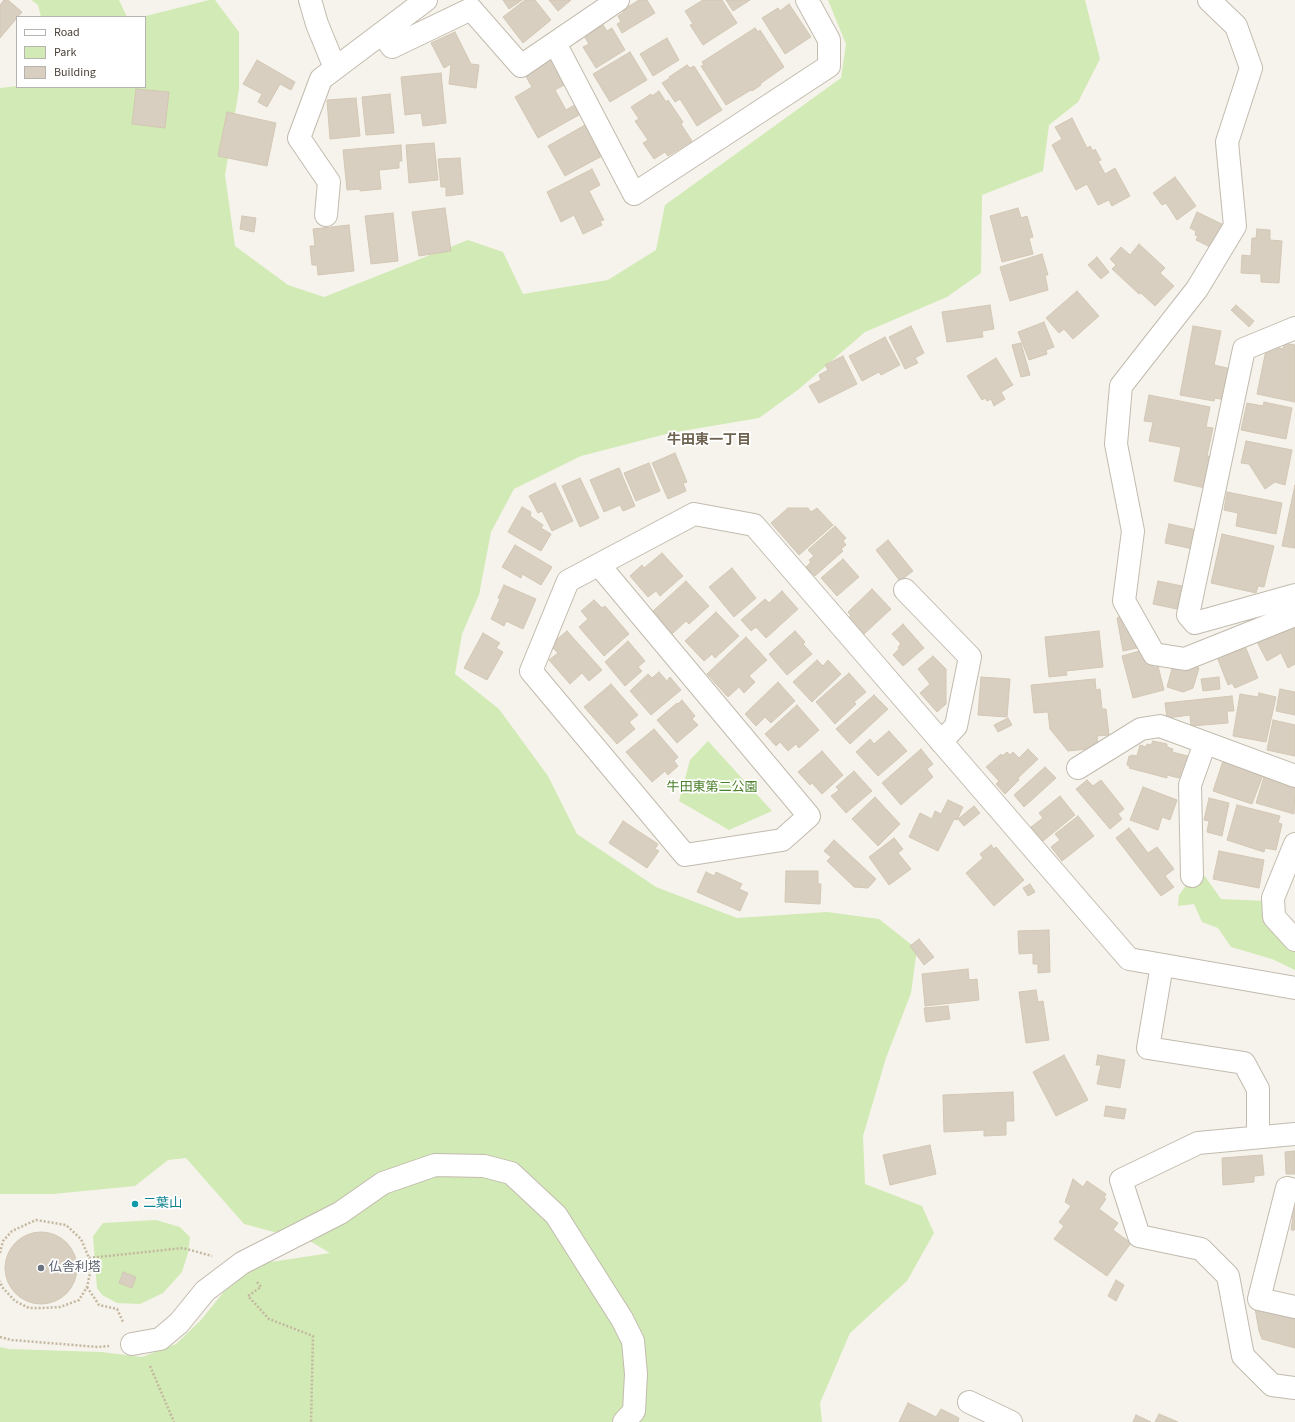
<!DOCTYPE html>
<meta charset="utf-8">
<style>
body{margin:0}
#map{position:relative;width:1295px;height:1422px;overflow:hidden;background:#f6f3ec;font-family:"Source Sans 3",sans-serif}
canvas{display:block}
.legend{position:absolute;left:16px;top:16px;width:130px;height:72px;box-sizing:border-box;background:#fff;border:1px solid #b7b4b0;margin:0;padding:5px 7px;list-style:none;font-size:12px;color:#4b4439}
.legend li{display:flex;align-items:center;gap:8px;height:20px}
.legend b{width:20px;border:1px solid #b7b4b0}
</style>
<div id="map">
<canvas width="1295" height="1422"></canvas>
<ul class="legend">
<li><b style="height:5px;background:#fff"></b>Road</li>
<li><b style="height:11px;background:#d2eab5"></b>Park</li>
<li><b style="height:11px;background:#d8cfc1"></b>Building</li>
</ul>
</div>
<script>
const context = document.querySelector('canvas').getContext('2d');
context.lineJoin = 'round';
function fill(path, color) { context.fillStyle = color; context.fill(path, 'evenodd'); }
const poly = rows => new Path2D(rows.map(r => 'M' + r).join(''));
function trace(path, color, width, dash) { context.strokeStyle = color; context.lineWidth = width; context.lineCap = dash ? 'butt' : 'round'; context.setLineDash(dash || []); context.stroke(path); }
function write(font, color, halo, rows, align = 'center') {
  context.font = font + ' "Source Sans 3","Noto Sans JP",sans-serif'; context.lineWidth = 3.5; context.setLineDash([]); context.textBaseline = 'middle'; context.strokeStyle = halo; context.fillStyle = color; for (const [text, x, y, turn = 0] of rows) {
    context.save(); context.translate(x, y); context.rotate((+turn || 0) * Math.PI / 180); context.textAlign = isNaN(turn) ? turn : align; if (halo) context.strokeText(text, 0, 0); context.fillText(text, 0, 0); context.restore();
  }
}
fill(poly([
 [31,0,119,0,127,17,41,17,38,5],
 [209,0,215,0,239,32,239,89,225,175,235,246,288,285,324,297,468,240,503,252,523,294,608,280,656,250,665,205,841,78,846,44,828,0,1085,0,1100,59,1078,102,1049,125,1043,171,982,195,981,273,947,297,865,332,799,389,759,418,670,433,581,456,514,489,491,532,479,595,462,634,455,674,499,709,548,776,577,834,656,887,737,918,827,912,879,919,917,949,911,993,886,1058,863,1136,865,1184,922,1206,934,1233,907,1281,850,1333,820,1403,822,1422,0,1422,0,1347,9,1349,101,1352,142,1357,176,1344,201,1320,235,1278,264,1263,330,1253,293,1231,274,1232,244,1224,186,1158,168,1160,135,1186,53,1194,0,1194,0,88,17,86,145,87,145,17,142,17],
 [708,741,772,811,729,830,679,801,690,760],
 [1199,868,1221,899,1267,901,1295,949,1295,970,1272,959,1231,947,1218,928,1202,922,1194,904,1178,906,1179,895],
 [156,1220,180,1227,190,1237,188,1253,182,1272,163,1293,140,1304,117,1303,102,1295,97,1288,93,1236,103,1223]
]), '#d2eab5');
const building = poly([
 [4,0,8,0,22,12,0,38,0,5,4,0],
 [503,0,522,0,509,9,503,0],
 [525,0,535,0,551,20,523,43,503,17,525,0],
 [549,0,571,0,558,11,549,0],
 [639,0,647,0,655,13,622,33,617,24,621,22,618,16,624,12,623,10,639,0],
 [703,0,722,0,737,23,703,45,690,25,693,24,685,11,703,0],
 [726,0,750,0,733,11,726,0],
 [789,4,811,37,785,54,762,18,778,8,780,11,789,4],
 [603,25,607,31,612,28,625,50,596,68,583,47,589,44,584,36,603,25],
 [755,28,758,32,760,30,784,67,760,84,761,85,752,91,751,90,726,105,701,66,704,65,702,62,755,28],
 [455,32,471,64,479,65,476,88,449,84,451,64,444,68,431,43,455,32],
 [667,38,679,60,653,76,640,54,667,38],
 [630,52,647,80,610,102,593,74,630,52],
 [551,58,566,84,555,90,566,110,580,102,586,111,538,138,515,97,532,87,524,73,551,58],
 [257,60,295,82,291,90,280,84,267,107,258,102,262,94,243,84,257,60],
 [687,65,690,68,694,66,722,110,697,126,680,99,675,102,662,83,670,78,669,77,687,65],
 [441,73,446,123,423,126,421,113,405,115,401,77,441,73],
 [136,89,169,92,165,128,132,124,136,89],
 [659,91,666,102,668,100,683,122,681,124,692,141,668,156,665,152,654,159,643,143,648,140,635,121,639,119,631,107,651,94,652,96,659,91],
 [390,94,394,133,366,135,362,97,390,94],
 [356,98,360,136,330,139,327,100,356,98],
 [227,112,276,123,267,166,218,156,227,112],
 [1072,118,1087,148,1090,146,1093,151,1095,149,1101,160,1098,161,1105,174,1115,168,1130,196,1112,206,1109,200,1098,205,1087,184,1076,190,1052,145,1062,139,1055,127,1072,118],
 [585,125,602,156,565,176,548,146,585,125],
 [434,143,438,180,409,183,406,145,434,143],
 [401,145,402,161,399,161,399,168,379,170,381,189,360,191,360,189,347,190,343,150,401,145],
 [460,158,463,194,446,196,446,187,441,187,438,159,460,158],
 [592,169,600,185,589,191,604,220,600,221,602,225,583,234,574,215,561,222,547,192,592,169],
 [1175,177,1196,206,1177,220,1166,203,1162,205,1153,193,1175,177],
 [445,208,451,251,419,256,412,212,445,208],
 [1018,208,1021,218,1027,216,1033,237,1029,238,1033,254,1002,262,990,216,1018,208],
 [1197,212,1228,227,1216,250,1196,240,1198,236,1195,235,1196,231,1190,228,1197,212],
 [393,213,398,261,371,264,365,216,393,213],
 [242,216,256,218,254,232,240,229,242,216],
 [349,225,354,271,318,275,317,265,312,265,310,246,315,246,313,229,349,225],
 [1257,229,1270,230,1270,240,1282,241,1279,283,1261,282,1261,274,1241,273,1242,255,1251,256,1252,238,1256,238,1257,229],
 [1139,244,1165,268,1160,273,1174,286,1155,306,1141,293,1139,294,1112,269,1116,265,1110,259,1121,247,1130,255,1139,244],
 [1042,254,1048,275,1045,275,1048,290,1010,301,1000,267,1042,254],
 [1097,257,1109,272,1101,279,1088,265,1097,257],
 [1077,291,1099,316,1073,339,1064,329,1059,333,1046,318,1077,291],
 [990,305,994,329,982,331,983,337,947,342,942,312,990,305],
 [1236,305,1254,321,1249,327,1231,310,1236,305],
 [1044,322,1054,347,1046,350,1047,354,1029,360,1018,332,1044,322],
 [911,326,924,353,915,358,918,363,905,369,889,337,911,326],
 [1193,326,1221,331,1214,365,1231,369,1225,400,1215,398,1214,401,1180,395,1193,326],
 [885,337,900,365,881,375,879,372,862,381,849,356,885,337],
 [1021,343,1030,375,1021,377,1012,345,1021,343],
 [1284,343,1295,345,1295,402,1257,394,1267,345,1283,349,1284,343],
 [843,356,857,384,819,403,809,386,821,380,819,375,828,370,825,365,843,356],
 [996,358,1013,385,1001,392,1005,399,994,406,991,399,987,401,985,398,982,400,967,376,996,358],
 [1149,395,1210,407,1206,427,1213,428,1207,456,1211,457,1205,488,1174,481,1181,447,1149,441,1153,422,1144,421,1149,395],
 [1264,402,1292,408,1286,439,1241,430,1247,403,1263,406,1264,402],
 [1246,441,1292,450,1285,485,1275,482,1265,489,1249,464,1241,463,1246,441],
 [675,453,687,482,683,483,686,491,668,499,652,463,675,453],
 [649,463,660,491,636,501,624,473,649,463],
 [619,468,635,506,623,511,620,505,604,512,590,480,619,468],
 [580,478,599,518,580,527,562,486,580,478],
 [555,483,573,521,552,531,542,511,538,513,529,496,555,483],
 [1295,485,1295,548,1282,546,1295,485],
 [1227,492,1282,503,1276,534,1236,526,1238,513,1224,510,1227,492],
 [522,507,531,512,530,516,543,525,541,528,551,534,541,551,508,532,522,507],
 [788,508,808,508,811,512,817,508,833,525,799,555,771,523,788,508],
 [1169,524,1197,530,1193,549,1165,543,1169,524],
 [835,526,846,538,843,541,846,545,841,549,843,551,815,576,806,567,811,562,809,560,814,556,808,550,835,526],
 [1222,534,1274,546,1264,587,1258,586,1256,593,1211,583,1222,534],
 [888,540,913,571,900,581,876,550,888,540],
 [515,545,552,567,541,585,522,574,521,578,502,567,515,545],
 [662,553,683,576,660,596,656,591,648,597,630,576,642,565,644,568,662,553],
 [843,559,859,577,837,596,821,578,843,559],
 [732,568,756,598,734,617,709,587,732,568],
 [686,581,709,606,689,624,686,621,672,634,652,612,686,581],
 [1158,581,1182,586,1177,609,1153,604,1158,581],
 [504,585,536,599,523,629,506,621,504,626,491,619,500,599,498,598,504,585],
 [872,589,891,609,863,635,848,618,851,616,848,612,872,589],
 [782,591,798,609,766,638,756,627,751,631,741,620,765,599,769,603,782,591],
 [594,600,602,608,605,606,629,634,604,656,579,627,588,619,581,611,594,600],
 [716,612,739,636,715,658,712,654,704,661,685,641,716,612],
 [1121,616,1124,628,1129,627,1132,638,1135,637,1137,648,1123,651,1117,618,1121,616],
 [903,624,924,648,903,666,893,655,899,649,898,647,901,644,892,634,903,624],
 [1295,626,1295,664,1288,668,1281,653,1267,661,1256,640,1295,626],
 [567,631,602,670,589,681,582,673,570,684,549,660,558,653,550,645,567,631],
 [795,631,805,642,803,644,812,654,787,675,769,654,795,631],
 [1099,631,1103,667,1066,671,1067,675,1049,677,1045,637,1099,631],
 [483,633,500,643,496,648,503,652,487,680,464,668,483,633],
 [746,637,767,660,749,676,755,682,744,693,739,687,728,697,707,674,746,637],
 [628,641,645,661,638,667,642,671,625,686,605,662,628,641],
 [1243,641,1258,678,1235,688,1232,683,1228,685,1215,652,1243,641],
 [1143,650,1152,658,1154,668,1158,666,1164,690,1133,698,1122,656,1143,650],
 [933,656,946,669,946,704,937,712,920,693,930,684,918,669,933,656],
 [817,660,823,666,828,660,841,674,812,702,793,682,817,660],
 [1174,661,1199,668,1193,688,1183,692,1167,687,1174,661],
 [659,672,667,681,670,677,681,690,651,715,630,691,648,674,652,678,659,672],
 [849,673,866,692,854,702,856,704,835,724,816,702,849,673],
 [981,677,1010,679,1007,717,978,715,981,677],
 [1219,677,1220,689,1203,691,1201,679,1219,677],
 [1095,679,1096,690,1100,689,1102,709,1106,709,1109,735,1097,736,1098,748,1068,751,1050,729,1048,712,1034,713,1031,685,1095,679],
 [778,682,795,701,771,723,765,717,756,726,745,714,778,682],
 [611,684,638,715,629,722,635,729,617,744,584,707,611,684],
 [1280,689,1295,692,1295,715,1276,711,1280,689],
 [1259,693,1276,697,1266,742,1233,736,1240,694,1258,697,1259,693],
 [874,695,888,709,850,744,836,729,874,695],
 [1232,696,1234,711,1227,711,1228,723,1191,726,1190,715,1167,718,1165,703,1232,696],
 [682,700,695,716,692,719,698,725,677,743,657,720,677,703,678,704,682,700],
 [797,705,819,730,799,748,796,744,788,751,780,742,776,746,765,734,797,705],
 [1008,718,1012,725,998,732,994,725,1008,718],
 [1273,720,1295,725,1295,756,1267,750,1273,720],
 [654,729,678,757,674,761,678,766,668,775,665,771,652,782,626,752,654,729],
 [889,731,907,751,878,776,856,752,870,739,874,744,889,731],
 [1153,741,1167,744,1167,747,1173,749,1172,752,1188,756,1184,774,1181,773,1179,778,1167,775,1167,778,1129,768,1130,766,1127,765,1129,756,1131,757,1131,755,1137,756,1140,745,1146,747,1147,744,1151,745,1153,741],
 [921,749,933,764,927,769,933,777,901,805,882,783,921,749],
 [1028,749,1038,759,1018,778,1019,780,1005,794,996,784,999,781,986,767,1001,754,1002,756,1007,752,1010,755,1013,752,1019,758,1028,749],
 [822,751,843,775,822,794,812,783,810,785,798,772,822,751],
 [1223,761,1263,775,1252,804,1213,791,1223,761],
 [1045,767,1056,778,1024,807,1014,795,1045,767],
 [854,771,872,791,846,813,831,796,839,790,836,787,854,771],
 [1264,777,1295,787,1294,814,1256,803,1264,777],
 [1087,780,1093,786,1101,780,1124,809,1118,814,1122,819,1110,829,1076,789,1087,780],
 [1143,787,1177,800,1170,820,1162,817,1158,830,1130,820,1143,787],
 [1060,796,1075,815,1043,841,1031,827,1043,818,1039,813,1060,796],
 [875,797,900,824,878,846,852,819,875,797],
 [1209,798,1229,803,1222,836,1207,832,1209,821,1204,820,1209,798],
 [948,800,963,807,957,820,954,819,938,851,909,837,920,813,932,819,935,811,941,814,948,800],
 [1237,805,1280,816,1278,823,1282,824,1276,850,1265,848,1264,852,1227,840,1237,805],
 [974,806,980,813,964,826,958,819,974,806],
 [1078,816,1094,836,1062,861,1051,847,1060,840,1055,834,1078,816],
 [623,821,658,844,655,849,659,851,647,868,609,843,623,821],
 [1129,828,1148,853,1157,847,1174,869,1165,876,1174,887,1161,896,1116,838,1129,828],
 [894,838,903,849,898,853,911,869,889,885,869,857,894,838],
 [834,840,876,879,868,888,854,887,827,861,831,857,824,851,834,840],
 [991,845,994,849,996,847,1024,880,994,906,966,873,983,858,980,854,991,845],
 [1219,851,1264,860,1259,888,1213,879,1219,851],
 [786,871,818,871,818,884,821,884,820,904,785,902,786,871],
 [706,872,714,876,716,872,742,884,739,889,748,893,740,911,697,892,706,872],
 [1030,884,1035,892,1028,896,1023,888,1030,884],
 [1049,930,1050,972,1038,973,1038,964,1033,964,1033,953,1019,954,1018,931,1049,930],
 [919,939,934,957,924,965,910,946,919,939],
 [968,969,969,980,977,979,979,1000,925,1006,922,974,968,969],
 [1036,990,1038,1002,1043,1001,1049,1040,1026,1043,1019,992,1036,990],
 [948,1006,950,1019,926,1022,924,1008,948,1006],
 [1064,1055,1088,1100,1056,1116,1033,1072,1064,1055],
 [1098,1055,1125,1060,1120,1088,1097,1084,1101,1065,1096,1065,1098,1055],
 [1013,1092,1014,1121,1006,1121,1006,1135,984,1136,984,1130,944,1132,943,1095,1013,1092],
 [1106,1106,1126,1109,1124,1119,1104,1116,1106,1106],
 [930,1145,936,1174,890,1185,883,1155,930,1145],
 [1295,1151,1295,1174,1286,1174,1285,1152,1295,1151],
 [1262,1155,1264,1175,1254,1176,1254,1182,1223,1185,1222,1158,1262,1155],
 [1073,1179,1083,1187,1087,1181,1106,1194,1104,1198,1106,1199,1099,1209,1118,1223,1113,1230,1131,1243,1107,1276,1054,1239,1064,1226,1059,1222,1071,1206,1065,1202,1073,1179],
 [1293,1203,1295,1203,1295,1230,1291,1230,1293,1217,1290,1217,1293,1203],
 '5 1268a36 36 0 1 1 72 0a36 36 0 1 1-72 0Z',
 [123,1272,136,1277,132,1288,119,1283,123,1272],
 [1116,1280,1124,1285,1116,1301,1108,1296,1116,1280],
 [1255,1308,1295,1316,1295,1348,1262,1339,1259,1331,1255,1308],
 [908,1403,936,1417,941,1409,959,1418,958,1422,899,1422,908,1403],
 [1159,1414,1178,1422,1155,1422,1159,1414],
 [1136,1415,1151,1422,1133,1422,1136,1415]
]);
fill(building, '#d8cfc1');
trace(building, '#d3c7b4', 1);
const minor = poly([
 [310,0,317,24,335,68],
 [1209,0,1236,26,1251,68,1227,142,1235,226,1197,289,1121,386,1116,444,1133,531,1124,601,1154,654,1185,659,1295,615],
 [382,33,392,47,471,9,521,66,618,0],
 [555,43,634,194,829,66,829,40,807,0],
 [326,215,329,182,299,138,321,79,426,0],
 [1295,328,1244,349,1188,615,1195,623,1295,595],
 [599,565,809,816,782,840,685,855,531,671,568,581,694,514,754,525,1129,959,1295,988],
 [905,590,970,657,956,726,941,742],
 [1078,768,1141,729,1160,726,1295,776],
 [1295,844,1273,898,1274,917,1295,940],
 [1192,876,1190,785,1205,743],
 [1162,965,1148,1048,1244,1063,1258,1089,1258,1137],
 [1295,1134,1198,1143,1121,1180,1139,1236,1201,1249,1228,1276,1243,1356,1272,1385,1295,1388],
 [1295,1190,1287,1188,1259,1299,1295,1307],
 [132,1344,160,1339,179,1323,205,1291,242,1263,340,1213,383,1183,435,1165,484,1166,511,1173,556,1215,622,1319,633,1341,636,1374,634,1411,624,1422],
 [969,1402,1011,1422]
]);
trace(minor, '#c2bbae', 24);
trace(poly([
 [0,1253,3,1241,12,1231,36,1220,66,1225,81,1239,89,1258,90,1273,87,1287,79,1300,60,1307,42,1308,29,1308,15,1301,2,1287,0,1281],
 [89,1258,183,1248,212,1256],
 [257,1282,261,1287,248,1296,269,1319,313,1336,311,1422],
 [87,1287,99,1305,117,1309,123,1322],
 [0,1337,12,1340,98,1347,109,1346],
 [150,1366,174,1422]
]), '#c4b79f', 2.5, [2, 2]);
trace(minor, '#fff', 22);
for (const [x, y, r, color] of [
 [135,1204,4,"#0f9aa8"],
 [41,1268,4,"#6b7280"]
]) { const dot = new Path2D(); dot.arc(x, y, r, 0, 2 * Math.PI); context.fillStyle = color; context.fill(dot); trace(dot, '#fff', 1.5); }
write('13px', '#4a7f2a', '#fff', [
 ["牛田東第二公園",712,788]
]);
write('13px', '#0d838f', '#fff', [
 ["二葉山",143,1204]
], 'left');
write('13px', '#5b616d', '#fff', [
 ["仏舎利塔",49,1268]
], 'left');
write('bold 14px', '#6e6250', '#fff', [
 ["牛田東一丁目",709,441]
]);
</script>
